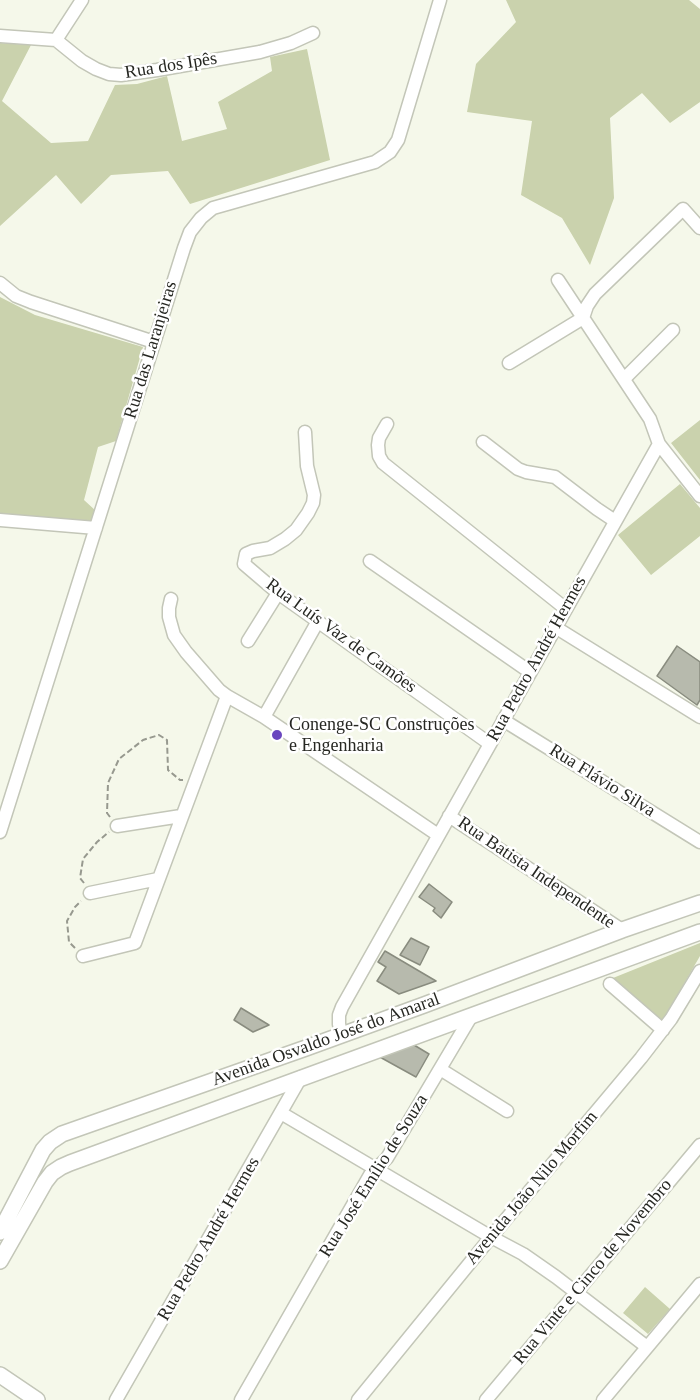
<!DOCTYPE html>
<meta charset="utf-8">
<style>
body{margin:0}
canvas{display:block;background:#f5f8ea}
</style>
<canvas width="700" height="1400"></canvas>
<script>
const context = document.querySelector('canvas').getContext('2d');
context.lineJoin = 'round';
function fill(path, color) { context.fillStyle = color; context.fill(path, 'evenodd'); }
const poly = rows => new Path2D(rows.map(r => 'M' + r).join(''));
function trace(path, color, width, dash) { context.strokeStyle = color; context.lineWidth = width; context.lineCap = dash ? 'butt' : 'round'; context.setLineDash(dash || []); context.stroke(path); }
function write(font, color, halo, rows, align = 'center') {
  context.font = font + ' Georgia,serif'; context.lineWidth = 5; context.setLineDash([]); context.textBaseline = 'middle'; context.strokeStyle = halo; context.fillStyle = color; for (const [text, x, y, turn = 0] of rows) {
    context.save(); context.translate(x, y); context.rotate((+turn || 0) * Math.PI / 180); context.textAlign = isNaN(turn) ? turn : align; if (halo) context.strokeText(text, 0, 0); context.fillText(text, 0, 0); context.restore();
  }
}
fill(poly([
 [506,0,689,0,700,9,700,102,670,123,642,93,610,118,614,198,590,265,562,218,521,195,532,121,467,112,476,64,516,22],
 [0,43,31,45,2,101,51,143,88,141,115,85,137,84,167,76,182,141,227,129,218,102,272,71,270,57,307,49,330,160,190,204,168,171,111,175,81,204,56,175,0,226],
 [0,297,35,315,143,347,116,441,98,447,84,500,96,511,91,524,0,514],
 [700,420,700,480,671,443],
 [680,484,700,508,700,536,651,575,618,535],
 [700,943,700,956,662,1022,613,978],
 [645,1287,670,1309,648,1334,623,1313]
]), '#cad2ad');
const building = poly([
 [677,646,700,662,700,700,697,705,657,676,677,646],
 [429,884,452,902,441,918,433,911,435,908,419,897,429,884],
 [411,938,429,947,420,965,400,955,411,938],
 [385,951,436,981,399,994,377,981,386,967,378,962,385,951],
 [241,1008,269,1025,253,1032,234,1020,241,1008],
 [409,1042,429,1054,416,1077,378,1056,409,1042]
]);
fill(building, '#b7baad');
trace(building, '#898c7f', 1.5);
const minor = poly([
 [0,36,56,40,82,61,96,69,109,74,121,75,157,70,260,52,291,43,313,33],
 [56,40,82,0],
 [558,280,650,419,659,444,700,496],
 [0,283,16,296,31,302,154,342],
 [509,363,583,318,587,306,595,294,683,209,700,228],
 [624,379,673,330],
 [387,424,379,438,378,445,379,456,383,463,566,609],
 [305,432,307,466,314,495,313,503,308,513,296,530,285,539,270,548,253,551,246,554,244,564,278,593,490,744],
 [483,442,518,469,526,472,555,477,597,509,615,521],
 [0,520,96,528],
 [370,561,530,672],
 [171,599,169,608,169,617,174,635,186,652,219,690,227,696,264,717,438,835],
 [555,627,700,717],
 [248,641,278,593],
 [264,717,318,621],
 [503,720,700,842],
 [449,816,622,930],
 [117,826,181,816],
 [0,832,184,248,190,232,201,218,213,208,375,162,390,152,398,140,440,0],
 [90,893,158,879],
 [83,956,135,943,227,696],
 [610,984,663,1030],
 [341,1034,339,1024,339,1015,342,1007,659,444],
 [440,1069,507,1111],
 [281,1113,491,1237,523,1254,556,1277,647,1347],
 [116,1400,301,1077],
 [241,1400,370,1175,387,1158,472,1015],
 [358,1400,491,1237,641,1058,671,1019,700,971],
 [486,1400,700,1145],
 [603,1400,700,1284]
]);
const major = poly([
 [0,1232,43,1150,50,1142,62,1134,306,1048,424,1005,622,930,700,903],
 [0,1261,45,1182,52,1173,61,1167,70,1163,700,932],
 [0,1375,37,1400]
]);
trace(minor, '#c3c6b8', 15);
trace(major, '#c3c6b8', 18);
trace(poly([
 [110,817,107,813,108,783,119,759,143,740,159,735,167,740,168,770,180,780,183,780],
 [84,883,80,878,83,859,97,842,109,832],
 [75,948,69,942,67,921,75,907,81,901]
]), '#97998f', 2, [6, 3]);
trace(minor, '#fff', 12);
trace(major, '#fff', 15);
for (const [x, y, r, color] of [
 [277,735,6,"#6a46bf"]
]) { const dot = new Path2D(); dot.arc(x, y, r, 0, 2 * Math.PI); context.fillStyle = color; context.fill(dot); trace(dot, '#fff', 2); }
write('18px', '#262722', '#fff', [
 ["Rua dos Ipês",171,66,-9],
 ["Rua das Laranjeiras",151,350,-73],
 ["Rua Luís Vaz de Camões",341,636,36],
 ["Rua Pedro André Hermes",537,659,-61],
 ["Rua Flávio Silva",602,781,32],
 ["Rua Batista Independente",536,873,34],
 ["Avenida Osvaldo José do Amaral",326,1040,-20],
 ["Rua José Emílio de Souza",374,1176,-58],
 ["Avenida João Nilo Morfim",532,1188,-50],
 ["Rua Pedro André Hermes",209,1239,-60],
 ["Rua Vinte e Cinco de Novembro",593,1272,-50]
]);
write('18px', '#262722', '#fff', [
 ["Conenge-SC Construções",289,725],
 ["e Engenharia",289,746]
], 'left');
</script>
